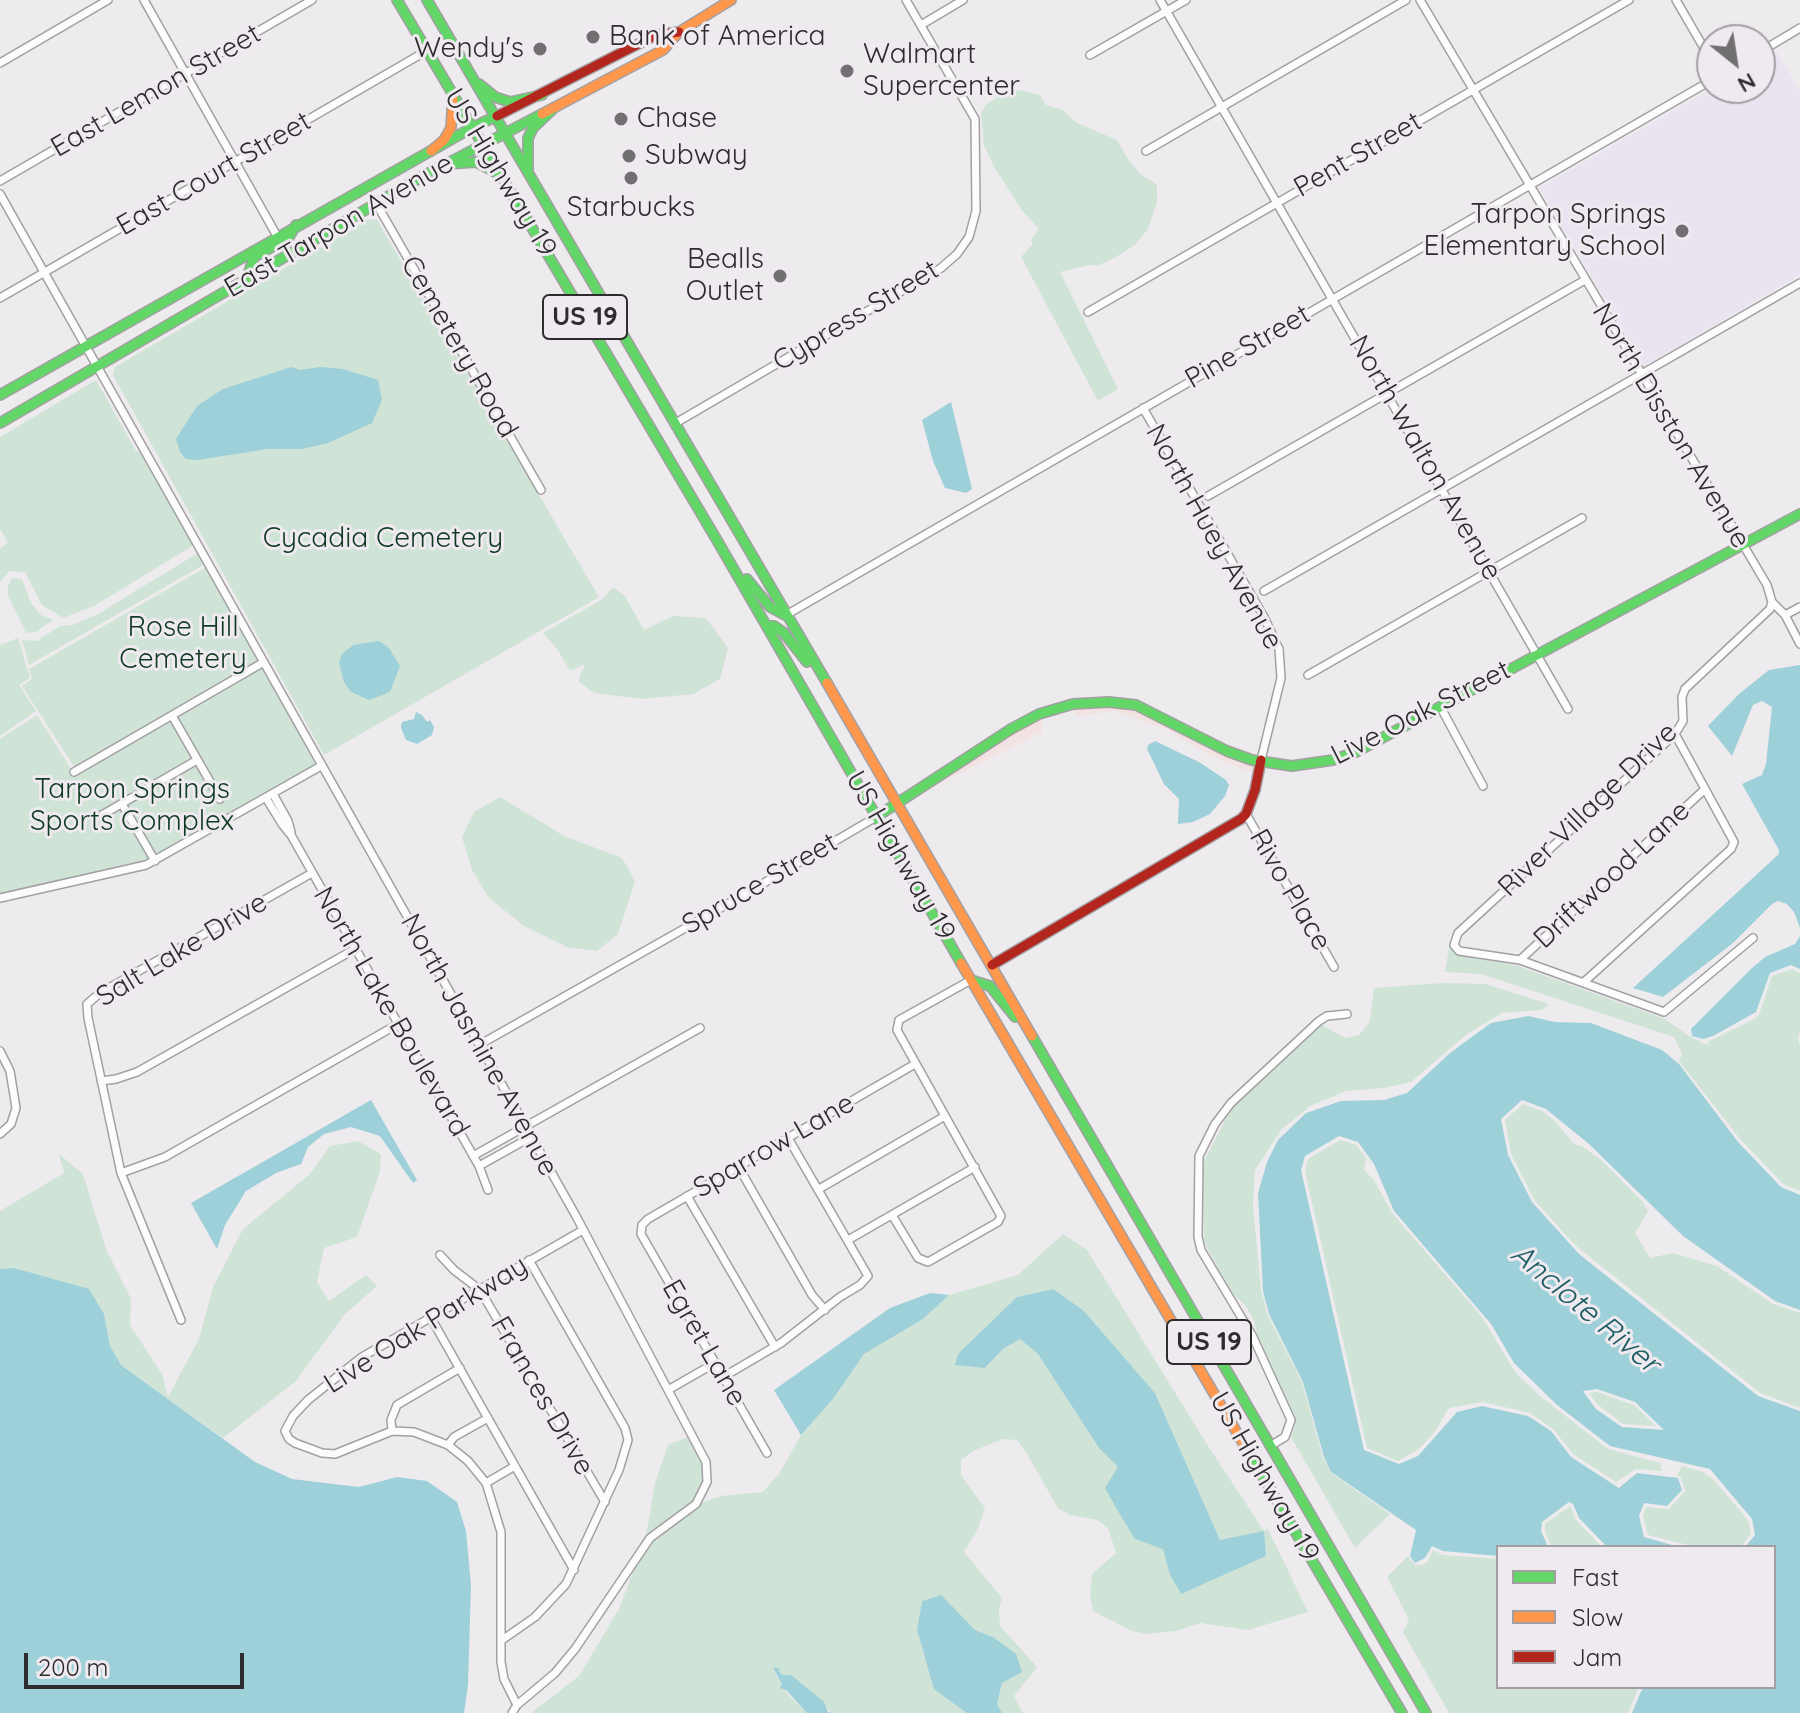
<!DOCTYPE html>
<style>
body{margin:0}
#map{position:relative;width:1800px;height:1713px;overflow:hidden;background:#eeebee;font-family:Quicksand,sans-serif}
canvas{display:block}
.legend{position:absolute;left:1496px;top:1545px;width:280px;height:144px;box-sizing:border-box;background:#efeaef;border:2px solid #a29ea2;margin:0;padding:10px 14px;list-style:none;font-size:24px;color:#2e2c2e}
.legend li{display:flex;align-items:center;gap:16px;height:40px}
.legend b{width:40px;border:2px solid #a29ea2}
.north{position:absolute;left:1696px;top:24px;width:80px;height:80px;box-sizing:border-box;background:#efeaef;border:2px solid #a29ea2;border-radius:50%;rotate:150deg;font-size:22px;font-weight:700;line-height:32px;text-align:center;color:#2e2c2e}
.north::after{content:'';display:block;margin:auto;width:28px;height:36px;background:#716f71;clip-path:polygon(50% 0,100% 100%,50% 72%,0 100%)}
.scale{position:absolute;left:24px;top:1653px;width:220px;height:36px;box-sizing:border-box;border:4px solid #2e2c2e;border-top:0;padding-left:10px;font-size:24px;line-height:28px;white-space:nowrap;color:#2e2c2e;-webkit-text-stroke:6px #efeaef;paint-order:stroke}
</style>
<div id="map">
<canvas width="1800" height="1713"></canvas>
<ul class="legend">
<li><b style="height:10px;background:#63d668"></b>Fast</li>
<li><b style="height:10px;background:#ff974d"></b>Slow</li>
<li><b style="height:10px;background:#b3261e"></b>Jam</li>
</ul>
<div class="north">N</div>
<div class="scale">200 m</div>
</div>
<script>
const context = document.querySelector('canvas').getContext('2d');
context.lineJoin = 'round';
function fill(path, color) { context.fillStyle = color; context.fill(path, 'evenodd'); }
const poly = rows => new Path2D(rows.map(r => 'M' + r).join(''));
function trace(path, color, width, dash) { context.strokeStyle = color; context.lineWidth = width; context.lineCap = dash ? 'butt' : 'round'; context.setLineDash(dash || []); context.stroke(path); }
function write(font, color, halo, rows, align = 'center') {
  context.font = font + ' Quicksand,sans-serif'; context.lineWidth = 6; context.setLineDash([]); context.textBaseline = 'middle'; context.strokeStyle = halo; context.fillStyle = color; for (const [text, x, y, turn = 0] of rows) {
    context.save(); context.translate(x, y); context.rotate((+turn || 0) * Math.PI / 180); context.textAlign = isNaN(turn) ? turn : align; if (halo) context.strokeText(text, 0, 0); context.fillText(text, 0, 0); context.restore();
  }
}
fill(poly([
 [1109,706,1135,709,1225,754,1256,764,1255,774,1211,756,1166,729,1114,711,1076,716,1072,709],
 [1051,715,1042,720,1042,732,925,791,1013,733]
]), '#f2e2e2');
fill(poly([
 [1777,52,1800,91,1800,275,1644,366,1539,188,1713,88,1760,88,1760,61]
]), '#eae4f1');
fill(poly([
 [1018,90,1040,95,1046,105,1063,110,1075,122,1117,140,1129,161,1140,174,1157,185,1157,202,1148,229,1135,245,1116,257,1097,266,1089,265,1060,272,1118,389,1098,401,1021,257,1033,244,1031,240,1039,229,1021,209,993,165,984,145,981,113,986,105,1000,95],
 [369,219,377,220,599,597,324,755,113,375,115,367],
 [96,380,136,451,140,450,194,545,94,606,63,618,42,605,25,572,9,571,0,583,0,548,8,543,0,529,0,437],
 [198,553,205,564,29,665,22,640,37,641,60,626,73,625,98,614],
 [208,566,260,663,75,768,22,686,32,679,29,669],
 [12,578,22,579,31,603,41,615,53,620,36,632,26,633,8,595,8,586],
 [613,587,625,596,644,630,673,616,706,618,728,648,720,679,693,694,642,699,594,693,578,681,585,664,570,671,557,649,543,633,601,600],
 [18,638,30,678,19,685,36,711,0,736,0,645],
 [262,668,316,764,145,861,0,894,0,739,37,715,71,769,68,771,73,777],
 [500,797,564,836,622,858,635,881,618,934,597,951,567,947,524,926,489,898,472,870,462,837,474,812],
 [1450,942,1453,951,1458,955,1515,965,1665,1019,1689,1036,1707,1045,1709,1041,1751,1021,1759,1015,1772,976,1792,969,1800,973,1800,1030,1798,1039,1800,1046,1800,1191,1783,1184,1741,1140,1679,1061,1682,1054,1674,1037,1481,974,1445,972],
 [1442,983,1485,984,1549,1004,1542,1010,1502,1013,1467,1034,1411,1082,1384,1088,1346,1091,1310,1106,1281,1130,1255,1170,1253,1206,1261,1290,1268,1316,1302,1382,1323,1458,1331,1473,1390,1514,1355,1548,1291,1437,1295,1425,1290,1406,1258,1337,1253,1318,1245,1305,1232,1293,1204,1242,1203,1163,1230,1111,1322,1025,1345,1038,1359,1035,1370,1021,1374,988],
 [1523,1104,1542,1111,1554,1120,1574,1144,1583,1147,1601,1160,1642,1201,1648,1211,1635,1233,1650,1258,1673,1253,1717,1266,1773,1304,1800,1313,1800,1408,1760,1393,1575,1245,1535,1201,1511,1154,1505,1120],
 [1340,1140,1356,1145,1366,1158,1364,1170,1374,1180,1392,1213,1482,1317,1515,1372,1540,1396,1608,1449,1660,1463,1662,1471,1636,1469,1616,1482,1573,1454,1553,1429,1530,1413,1483,1402,1449,1408,1434,1433,1420,1448,1398,1461,1367,1448,1305,1171,1308,1159],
 [358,1141,381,1154,380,1171,357,1237,324,1248,317,1282,329,1301,366,1275,377,1286,345,1314,296,1381,223,1438,121,1365,110,1346,104,1314,14,1268,0,1269,0,1211,64,1173,59,1154,83,1174,106,1249,131,1299,130,1325,162,1374,168,1397,199,1339,213,1287,243,1229,309,1175,330,1146],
 [1063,1234,1087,1250,1208,1446,1264,1531,1268,1529,1308,1612,1248,1630,1200,1623,1176,1631,1146,1634,1132,1631,1093,1611,1090,1594,1092,1574,1116,1553,1108,1528,1097,1520,1070,1515,1058,1508,1026,1452,1017,1440,1003,1439,973,1451,961,1460,961,1475,985,1508,977,1531,964,1552,1002,1598,999,1609,1000,1626,1037,1667,1014,1696,1023,1713,1002,1713,997,1704,1002,1683,993,1637,975,1630,940,1595,922,1601,917,1630,924,1656,967,1713,832,1713,804,1686,774,1671,787,1694,807,1713,531,1713,579,1676,619,1609,637,1561,653,1541,703,1502,721,1496,763,1492,779,1474,801,1435,833,1399,864,1354,923,1319,949,1295,1018,1275],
 [1053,1289,1083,1310,1155,1393,1220,1540,1265,1556,1181,1594,1170,1575,1163,1549,1119,1467,1099,1448,1038,1354,1020,1339,1003,1349,985,1368,1017,1297],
 [1597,1392,1634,1405,1656,1426,1623,1424,1597,1404,1589,1393],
 [690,1436,702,1464,702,1484,693,1501,646,1536,655,1483,668,1445],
 [1682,1466,1701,1471,1712,1478,1743,1514,1749,1522,1751,1534,1740,1547,1696,1547,1648,1535,1643,1516,1646,1507,1669,1509,1685,1491,1681,1478,1677,1475],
 [1570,1506,1576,1520,1602,1547,1552,1547,1545,1531,1545,1524],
 [1433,1550,1443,1555,1498,1559,1498,1687,1639,1687,1628,1713,1449,1713,1403,1632,1409,1620,1387,1577,1408,1556,1415,1565,1423,1565,1428,1561]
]), '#cfe3d6');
fill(poly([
 [291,367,300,370,320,367,343,369,378,380,382,400,372,423,328,443,302,449,268,449,197,460,186,459,180,452,176,439,197,406,223,389],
 [951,402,972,489,966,493,945,488,933,461,922,420],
 [379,641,389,648,400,666,390,692,369,700,351,692,344,682,339,662,342,654,353,645],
 [1800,665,1800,928,1794,912,1787,904,1778,901,1772,904,1733,943,1663,997,1633,988,1779,854,1779,850,1742,784,1762,775,1766,764,1772,707,1762,701,1753,705,1732,756,1708,726,1739,694,1769,670],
 [416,712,422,715,427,722,430,720,434,727,432,735,417,744,406,740,401,728,402,722,414,719],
 [1155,741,1199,762,1226,780,1229,785,1225,796,1210,814,1193,822,1178,824,1179,799,1164,784,1147,749,1148,745],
 [1800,936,1800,969,1791,965,1770,973,1756,1012,1713,1036,1703,1039,1692,1036,1691,1029,1751,969,1765,957,1795,944],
 [1528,1016,1555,1022,1591,1023,1662,1050,1679,1064,1738,1142,1781,1187,1800,1195,1800,1310,1775,1301,1683,1236,1589,1144,1546,1109,1522,1100,1501,1119,1508,1155,1532,1202,1579,1254,1758,1396,1800,1411,1800,1713,1632,1713,1643,1687,1774,1687,1774,1547,1745,1547,1755,1535,1752,1519,1710,1469,1610,1446,1557,1405,1514,1363,1491,1324,1394,1211,1374,1164,1358,1142,1339,1136,1305,1156,1301,1170,1364,1450,1399,1464,1418,1456,1457,1412,1482,1406,1528,1416,1551,1431,1571,1457,1619,1488,1637,1473,1678,1478,1682,1490,1667,1506,1644,1503,1639,1516,1644,1537,1679,1547,1607,1547,1579,1518,1573,1504,1569,1502,1542,1522,1541,1531,1548,1547,1498,1547,1498,1556,1443,1551,1432,1546,1425,1558,1415,1563,1410,1556,1416,1530,1331,1472,1324,1457,1303,1382,1269,1314,1263,1291,1258,1193,1267,1162,1278,1140,1306,1113,1341,1101,1384,1100,1407,1093,1450,1053,1491,1023],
 [1597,1389,1635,1402,1664,1430,1622,1427,1596,1409,1583,1391],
 [371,1100,417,1180,413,1183,380,1136,351,1127,324,1134,308,1147,301,1164,276,1173,246,1191,225,1225,217,1249,191,1203],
 [14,1268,89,1289,104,1314,110,1346,121,1365,255,1462,292,1479,359,1487,397,1477,427,1481,457,1502,466,1531,471,1585,468,1685,464,1713,0,1713,0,1269],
 [1053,1289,1083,1310,1155,1393,1220,1540,1264,1531,1266,1556,1181,1594,1170,1575,1163,1549,1135,1539,1118,1511,1105,1488,1118,1467,1099,1448,1038,1354,1020,1339,1003,1349,985,1368,955,1365,958,1354,1017,1297],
 [930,1293,949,1295,923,1319,864,1354,833,1399,801,1435,774,1390,890,1308],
 [941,1595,975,1630,993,1637,1016,1654,1022,1672,1002,1683,997,1704,1002,1713,967,1713,934,1689,917,1630,922,1601],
 [773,1667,780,1669,779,1672,783,1675,791,1675,824,1702,828,1712,832,1713,807,1713,786,1690,780,1688,782,1685]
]), '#9dd0d9');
const street = poly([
 [144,0,277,236],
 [1160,0,1568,709],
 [1420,0,1767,585,1772,602,1785,615,1800,644],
 [1676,0,1712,62],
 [921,25,963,0],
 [1760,52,1800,28],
 [1090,55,1186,0],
 [0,63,108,0],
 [1146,151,1406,0],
 [0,181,312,0],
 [0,194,576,1216,706,1462,707,1482,696,1504,650,1538,575,1649,555,1673,517,1705,512,1713],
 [376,203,541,490],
 [0,298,428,50],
 [1088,312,1629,0],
 [1143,408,1264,617,1279,649,1281,678,1261,760],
 [674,424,941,268,957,254,969,237,976,211,975,119,906,0],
 [1208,496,1585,280],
 [1264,591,1800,283],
 [786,615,1712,80],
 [1785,615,1800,607],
 [1308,675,1582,518],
 [1440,706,1483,786],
 [174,719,220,799],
 [74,772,264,662],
 [273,794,288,821,291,832],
 [266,798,282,824,291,835,479,1166,488,1190],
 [122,804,155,861],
 [1246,814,1334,967],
 [102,815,197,760],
 [0,898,146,865,321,766],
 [1753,938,1664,1012,1520,960,1459,951,1454,945,1458,933,1675,734,1683,721,1682,697,1685,689,1770,609,1772,602],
 [1520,960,1705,789],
 [1584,982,1731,849,1734,842,1675,734],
 [479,1045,740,897,876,817],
 [0,1051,10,1071,16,1108,11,1124,0,1134],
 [101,1081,116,1079,137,1072,355,949],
 [473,1156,700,1028],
 [479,1166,531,1137],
 [738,1166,812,1295,825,1310],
 [121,1173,165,1157,398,1024],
 [819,1189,945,1116],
 [687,1196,775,1347],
 [892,1215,918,1258,928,1262,998,1222,1001,1216,897,1030,899,1020,971,980],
 [848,1240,975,1167],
 [440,1255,454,1270,480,1290,605,1502],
 [431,1318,574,1570],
 [181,1320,121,1173,88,1018,87,1004,100,993,312,873],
 [723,1377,781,1343,840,1297,860,1285,868,1276,788,1138],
 [668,1390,715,1363],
 [392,1431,391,1420,397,1405,460,1368],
 [448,1445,454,1437,488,1418],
 [1270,1446,1285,1437,1291,1420,1252,1335,1201,1250,1198,1237,1199,1156,1215,1124,1231,1103,1319,1021,1327,1016,1347,1014],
 [767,1453,641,1234,642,1225,648,1219,915,1064],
 [486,1483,515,1466],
 [502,1640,535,1617,566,1584,619,1470,628,1440,625,1428,529,1260],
 [517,1705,504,1679,501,1662,501,1532,486,1483,468,1461,448,1445,414,1432,392,1431,335,1454,322,1453,295,1443,289,1439,285,1431,293,1416,308,1400,362,1357,583,1230]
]);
const fast = poly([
 [397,0,718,542,961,963],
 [427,0,827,683],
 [479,84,495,97,510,102,542,95],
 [447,164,476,162,497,173],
 [528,170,528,138,533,128,553,109],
 [247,278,254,257,289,237,296,225],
 [0,395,473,127,497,116],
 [0,423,425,175,542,114],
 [747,579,770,607,785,615],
 [767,626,774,626,784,633,807,662],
 [876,817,1011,729,1039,714,1073,704,1109,702,1136,705,1227,751,1252,760,1292,766,1333,760,1356,752,1800,514],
 [971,980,990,986,1015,1017],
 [1032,1036,1426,1713],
 [1243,1443,1402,1713]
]);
const slow = poly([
 [542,114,663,50,679,32,731,0],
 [431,151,444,140,451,128,453,96],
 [827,683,1032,1036],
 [961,963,1243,1443]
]);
const jam = poly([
 [497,116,656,35,679,32],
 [992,965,1241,819,1246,814,1255,790,1261,760]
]);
trace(street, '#a2a0a2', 10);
trace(fast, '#a2a0a2', 12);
trace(slow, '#a2a0a2', 12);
trace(jam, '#a2a0a2', 12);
trace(street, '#fcfcfc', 7);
trace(fast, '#63d668', 9);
trace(slow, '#ff974d', 9);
trace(jam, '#b3261e', 9);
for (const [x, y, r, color] of [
 [593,37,8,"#716f71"],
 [540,49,8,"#716f71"],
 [847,71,8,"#716f71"],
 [621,119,8,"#716f71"],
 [629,156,8,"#716f71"],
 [631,178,8,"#716f71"],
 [1682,231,8,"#716f71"],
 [780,276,8,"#716f71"]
]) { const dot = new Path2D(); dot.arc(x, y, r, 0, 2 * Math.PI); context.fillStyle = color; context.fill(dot); trace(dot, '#efeaef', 3); }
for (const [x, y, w] of [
 [585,317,84],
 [1209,1342,84]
]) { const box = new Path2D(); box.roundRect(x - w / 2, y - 22, w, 44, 6); context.fillStyle = '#efeaef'; context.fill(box); trace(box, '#2e2c2e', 2); }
write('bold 26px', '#2e2c2e', null, [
 ["US 19",585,317],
 ["US 19",1209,1342]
]);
write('28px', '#2e2c2e', '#efeaef', [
 ["Bank of America",609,37],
 ["Wendy's",524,49,"right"],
 ["Walmart",863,55],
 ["Supercenter",863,87],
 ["Chase",637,119],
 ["Subway",645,156],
 ["Starbucks",631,208,"center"],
 ["Tarpon Springs",1666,215,"right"],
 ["Elementary School",1666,247,"right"],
 ["Bealls",764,260,"right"],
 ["Outlet",764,292,"right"]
], 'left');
write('28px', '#2e2c2e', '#efeaef', [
 ["East Lemon Street",156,91,-30],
 ["Pent Street",1358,155,-30],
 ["US Highway 19",500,173,59],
 ["East Court Street",214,174,-30],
 ["East Tarpon Avenue",339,226,-30],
 ["Cypress Street",856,316,-31],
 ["Cemetery Road",459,347,60],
 ["Pine Street",1248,347,-30],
 ["North Disston Avenue",1671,426,59],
 ["North Walton Avenue",1425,458,60],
 ["North Huey Avenue",1214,537,61],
 ["Live Oak Street",1421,713,-27],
 ["River Village Drive",1588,810,-44],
 ["US Highway 19",900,856,60],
 ["Driftwood Lane",1612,875,-43],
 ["Spruce Street",760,884,-30],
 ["Rivo Place",1290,890,60],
 ["Salt Lake Drive",182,950,-31],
 ["North Lake Boulevard",391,1012,60],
 ["North Jasmine Avenue",479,1045,61],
 ["Sparrow Lane",774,1146,-30],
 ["Live Oak Parkway",426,1325,-32],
 ["Egret Lane",704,1343,60],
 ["Frances Drive",542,1396,60],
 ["US Highway 19",1264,1477,60]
]);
write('28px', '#103b23', '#efeaef', [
 ["Cycadia Cemetery",383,539],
 ["Rose Hill",183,628],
 ["Cemetery",183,660],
 ["Tarpon Springs",132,790],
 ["Sports Complex",132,822]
]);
write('italic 30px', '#205e66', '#efeaef', [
 ["Anclote River",1585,1309,40]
]);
</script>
